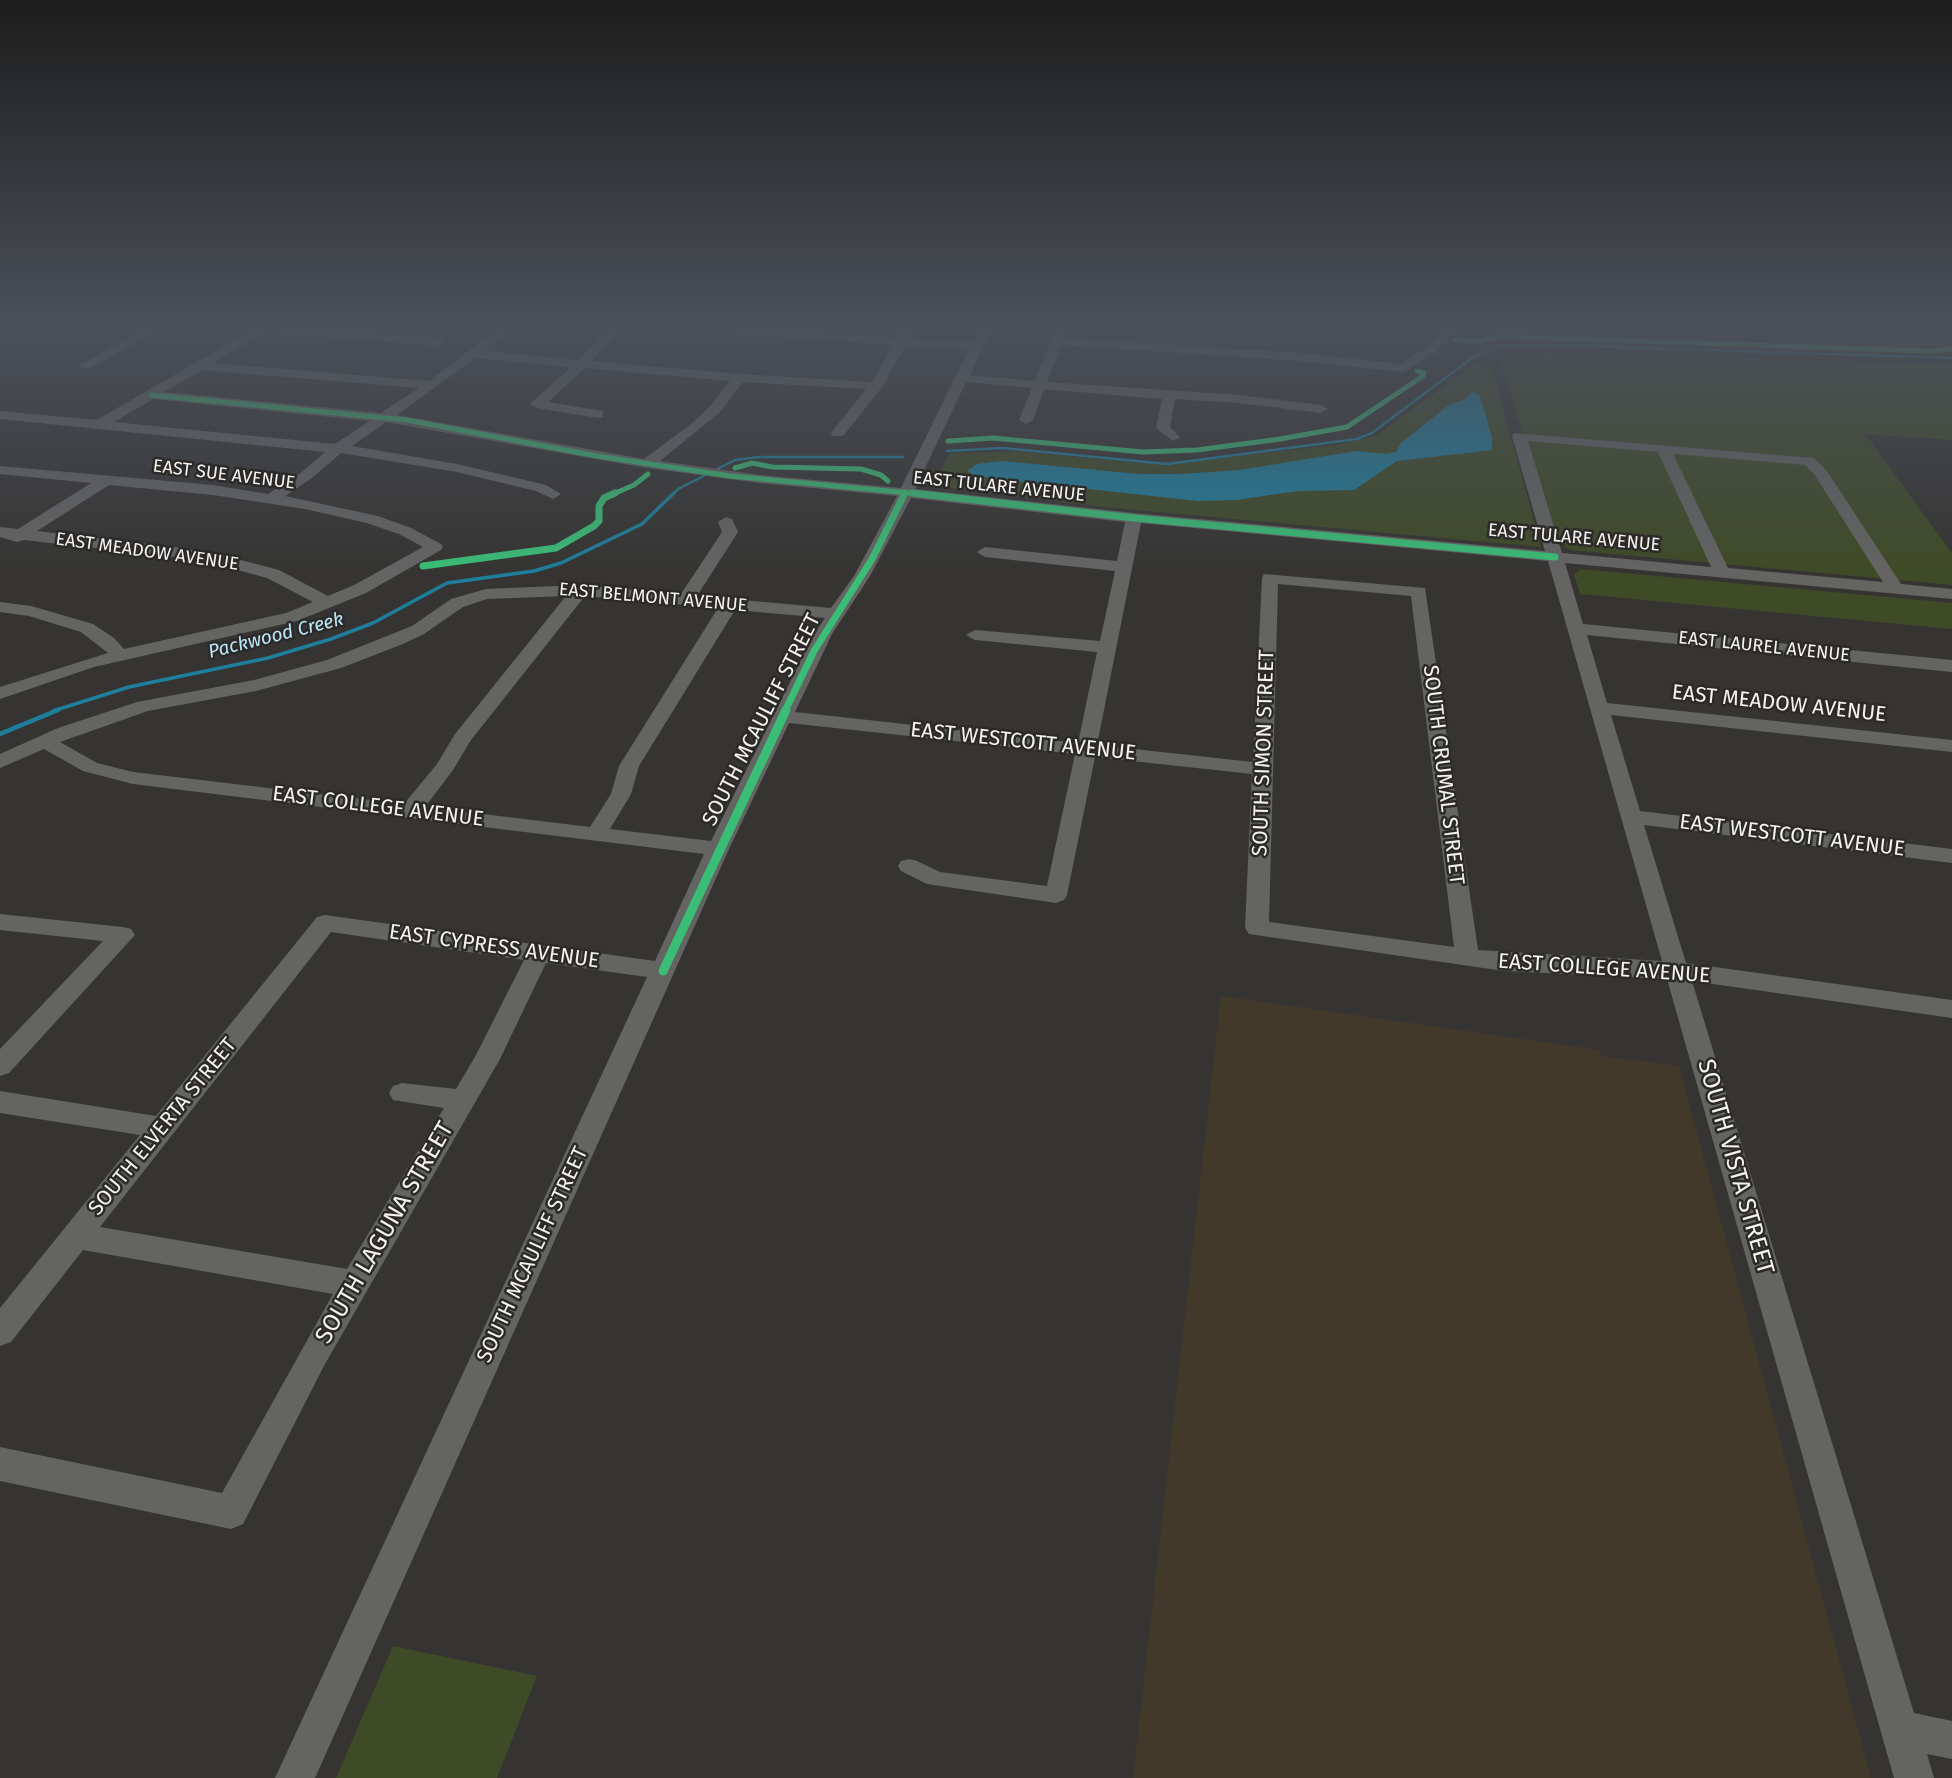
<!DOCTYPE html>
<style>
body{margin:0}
canvas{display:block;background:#353432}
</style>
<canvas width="1952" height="1778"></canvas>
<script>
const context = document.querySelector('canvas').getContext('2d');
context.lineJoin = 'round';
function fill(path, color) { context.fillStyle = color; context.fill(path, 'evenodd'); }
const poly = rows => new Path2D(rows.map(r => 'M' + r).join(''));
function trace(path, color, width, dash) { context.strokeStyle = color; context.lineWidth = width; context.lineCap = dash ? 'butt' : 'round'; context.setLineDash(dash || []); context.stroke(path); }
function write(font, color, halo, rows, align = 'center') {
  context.font = font + ' "Fira Sans",sans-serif'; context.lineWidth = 5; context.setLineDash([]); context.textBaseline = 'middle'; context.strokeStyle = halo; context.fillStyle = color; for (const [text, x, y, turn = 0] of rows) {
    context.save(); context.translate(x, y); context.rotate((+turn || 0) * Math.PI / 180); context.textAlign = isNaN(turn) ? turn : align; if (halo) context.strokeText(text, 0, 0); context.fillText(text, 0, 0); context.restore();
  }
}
fill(poly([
 [1221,996,1599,1050,1601,1056,1679,1066,1871,1778,1133,1778]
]), '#43392b');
fill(poly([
 [1486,324,1952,324,1952,347,1513,333,1489,335],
 [1543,352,1952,365,1952,440,1865,434,1952,553,1952,585,1570,550,1555,538,1501,362,1517,355],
 [1476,363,1492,369,1541,547,1103,507,942,487,935,482,949,454,1011,451,1141,463,1204,460,1342,444,1376,436],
 [1581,569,1952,603,1952,629,1580,594,1574,574],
 [393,1646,537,1676,497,1778,336,1778]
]), '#3f4a27');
fill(poly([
 [1472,392,1479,394,1483,405,1492,438,1492,450,1397,461,1354,490,1298,491,1236,500,1198,501,997,479,977,476,967,471,977,464,1002,461,1139,474,1180,474,1240,470,1356,451,1386,454,1396,452,1401,443,1450,404,1463,400]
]), '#1f7e9c');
trace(poly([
 [947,451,1003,448,1167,464,1357,439,1372,433,1473,357,1495,346,1584,346,1952,358],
 [672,495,678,489,735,460,759,457,903,457]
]), '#1f7e9c', 2.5);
trace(poly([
 [53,711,129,687,268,658,331,639,373,623,447,583,534,571,561,563,642,524,674,493]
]), '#1f7e9c', 3.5);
trace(poly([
 [0,734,58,710]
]), '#1f7e9c', 4.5);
fill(poly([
 [154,324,168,324,91,368,81,368,80,365,154,324],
 [203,324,264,324,441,338,447,342,441,346,266,332,213,363,429,381,504,324,517,324,484,351,579,360,613,324,625,324,592,361,739,374,872,382,893,345,664,328,658,324,702,324,897,338,905,324,917,324,909,339,973,342,982,324,994,324,970,375,1035,381,1057,324,1069,324,1064,338,1302,353,1401,364,1428,346,1441,333,1396,328,1390,324,1451,326,1457,330,1436,352,1403,372,1302,361,1061,345,1047,382,1239,395,1321,405,1328,409,1321,413,1239,403,1175,399,1170,427,1180,437,1173,441,1156,428,1162,399,1044,389,1033,420,1026,424,1019,420,1032,388,966,382,915,489,1134,513,1545,551,1512,436,1514,433,1814,458,1827,471,1901,584,1952,589,1952,599,1565,563,1583,624,1952,660,1952,672,1587,635,1607,703,1952,740,1952,752,1611,715,1640,811,1952,849,1952,863,1644,825,1686,963,1952,1000,1952,1018,1692,981,1914,1713,1952,1721,1952,1759,1927,1754,1934,1778,1894,1778,1667,979,1504,971,1249,934,1245,928,1252,774,1095,757,1067,895,1064,900,1056,903,927,884,901,871,898,866,901,861,909,859,917,861,940,872,1047,886,1075,754,789,723,729,849,315,1778,275,1778,647,977,546,963,500,1059,325,1364,243,1524,231,1529,0,1481,0,1447,222,1493,333,1294,83,1250,11,1342,0,1346,0,1308,140,1135,0,1113,0,1091,156,1116,317,917,325,915,655,961,704,854,133,784,83,771,44,749,0,768,0,754,58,728,137,702,254,680,327,660,412,626,451,599,486,589,580,585,681,594,722,532,718,522,726,517,732,519,738,532,697,596,831,608,854,576,897,496,760,483,647,468,386,422,352,446,457,464,546,485,561,494,553,499,536,491,457,472,341,453,312,478,285,496,378,516,411,528,441,544,443,547,441,550,366,593,297,621,94,667,0,699,0,687,108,653,81,632,29,616,0,612,0,602,31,606,93,624,114,638,124,649,286,613,313,602,267,578,227,567,183,558,24,540,17,542,0,537,0,527,18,529,91,483,0,474,0,466,213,485,268,494,302,472,325,452,0,419,0,411,97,420,250,331,209,328,203,324],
 [905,346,969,349,901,488,760,475,660,461,720,412,743,382,866,389,831,433,833,436,843,436,883,386,905,346],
 [475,358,571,367,530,404,537,408,598,418,603,417,603,411,548,402,585,368,730,381,710,406,691,424,644,459,397,415,475,358],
 [202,370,419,388,381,413,164,392,202,370],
 [153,399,370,421,335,444,114,422,153,399],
 [1528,441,1658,452,1711,567,1562,553,1528,441],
 [1673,454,1805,465,1814,474,1883,582,1728,568,1673,454],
 [109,485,213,495,305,509,367,523,399,534,423,547,354,585,328,596,279,570,229,557,183,548,37,531,109,485],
 [911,498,1125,522,1117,561,985,547,977,552,985,557,1115,571,1100,641,975,630,966,635,975,640,1097,652,1078,743,795,712,832,634,870,576,911,498],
 [1141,523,1548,561,1662,961,1478,950,1425,588,1264,574,1262,578,1253,762,1097,745,1141,523],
 [1278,584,1411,596,1454,947,1269,922,1278,584],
 [566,596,455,734,437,764,404,804,133,772,97,763,60,742,148,711,256,691,341,668,403,644,424,634,463,607,487,599,566,596],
 [585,596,718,608,619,766,611,794,590,827,425,807,453,770,471,740,585,596],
 [735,610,825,618,814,634,711,841,610,829,631,794,639,766,735,610],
 [331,932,524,960,476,1055,456,1089,402,1083,393,1086,389,1093,393,1100,444,1108,347,1269,100,1227,331,932],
 [0,914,123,927,131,929,135,935,9,1073,0,1076,0,1049,103,941,0,930,0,914]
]), '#646463');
trace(poly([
 [1455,340,1480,341,1497,337,1520,337,1930,351,1952,349],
 [151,395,407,420,597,456,730,476,931,495],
 [948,441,993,438,1143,452,1197,450,1280,439,1347,427,1423,376,1424,373,1417,371],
 [735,468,752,463,772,467,861,469,881,475,888,481],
 [611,495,634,485,648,474],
 [905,495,906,492]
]), '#3abd76', 5);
trace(poly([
 [912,493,1134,518,1555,557],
 [423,566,556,548,594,526,599,521,599,506,604,498,615,493],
 [785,711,814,651,872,559,905,493]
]), '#3abd76', 7);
trace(poly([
 [663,971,786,710]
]), '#3abd76', 9);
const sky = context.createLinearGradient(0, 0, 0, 573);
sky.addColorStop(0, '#1d1d1c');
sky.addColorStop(0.57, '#4b505a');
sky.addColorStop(1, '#4b505a00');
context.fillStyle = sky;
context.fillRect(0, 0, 1952, 573);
write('18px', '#f4f3f1', '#2c2a28', [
 ["EAST SUE AVENUE",224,475,7],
 ["EAST TULARE AVENUE",999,487,6],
 ["EAST TULARE AVENUE",1574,538,5],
 ["EAST MEADOW AVENUE",147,552,8],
 ["EAST BELMONT AVENUE",653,598,5],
 ["EAST LAUREL AVENUE",1764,647,6]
]);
write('italic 19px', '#b9e6f8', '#2c2a28', [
 ["Packwood Creek",276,636,-14]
]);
write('21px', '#f4f3f1', '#2c2a28', [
 ["EAST MEADOW AVENUE",1779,704,6],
 ["SOUTH MCAULIFF STREET",762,720,-63],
 ["EAST WESTCOTT AVENUE",1023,742,6],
 ["SOUTH SIMON STREET",1264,753,-88],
 ["SOUTH CRUMAL STREET",1443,775,83],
 ["EAST COLLEGE AVENUE",378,807,7],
 ["EAST WESTCOTT AVENUE",1792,836,7],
 ["EAST CYPRESS AVENUE",494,947,8],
 ["EAST COLLEGE AVENUE",1604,969,4],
 ["SOUTH ELVERTA STREET",163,1127,-51],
 ["SOUTH MCAULIFF STREET",533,1255,-65]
]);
write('24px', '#f4f3f1', '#2c2a28', [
 ["SOUTH VISTA STREET",1735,1167,74],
 ["SOUTH LAGUNA STREET",385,1233,-60]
]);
</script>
